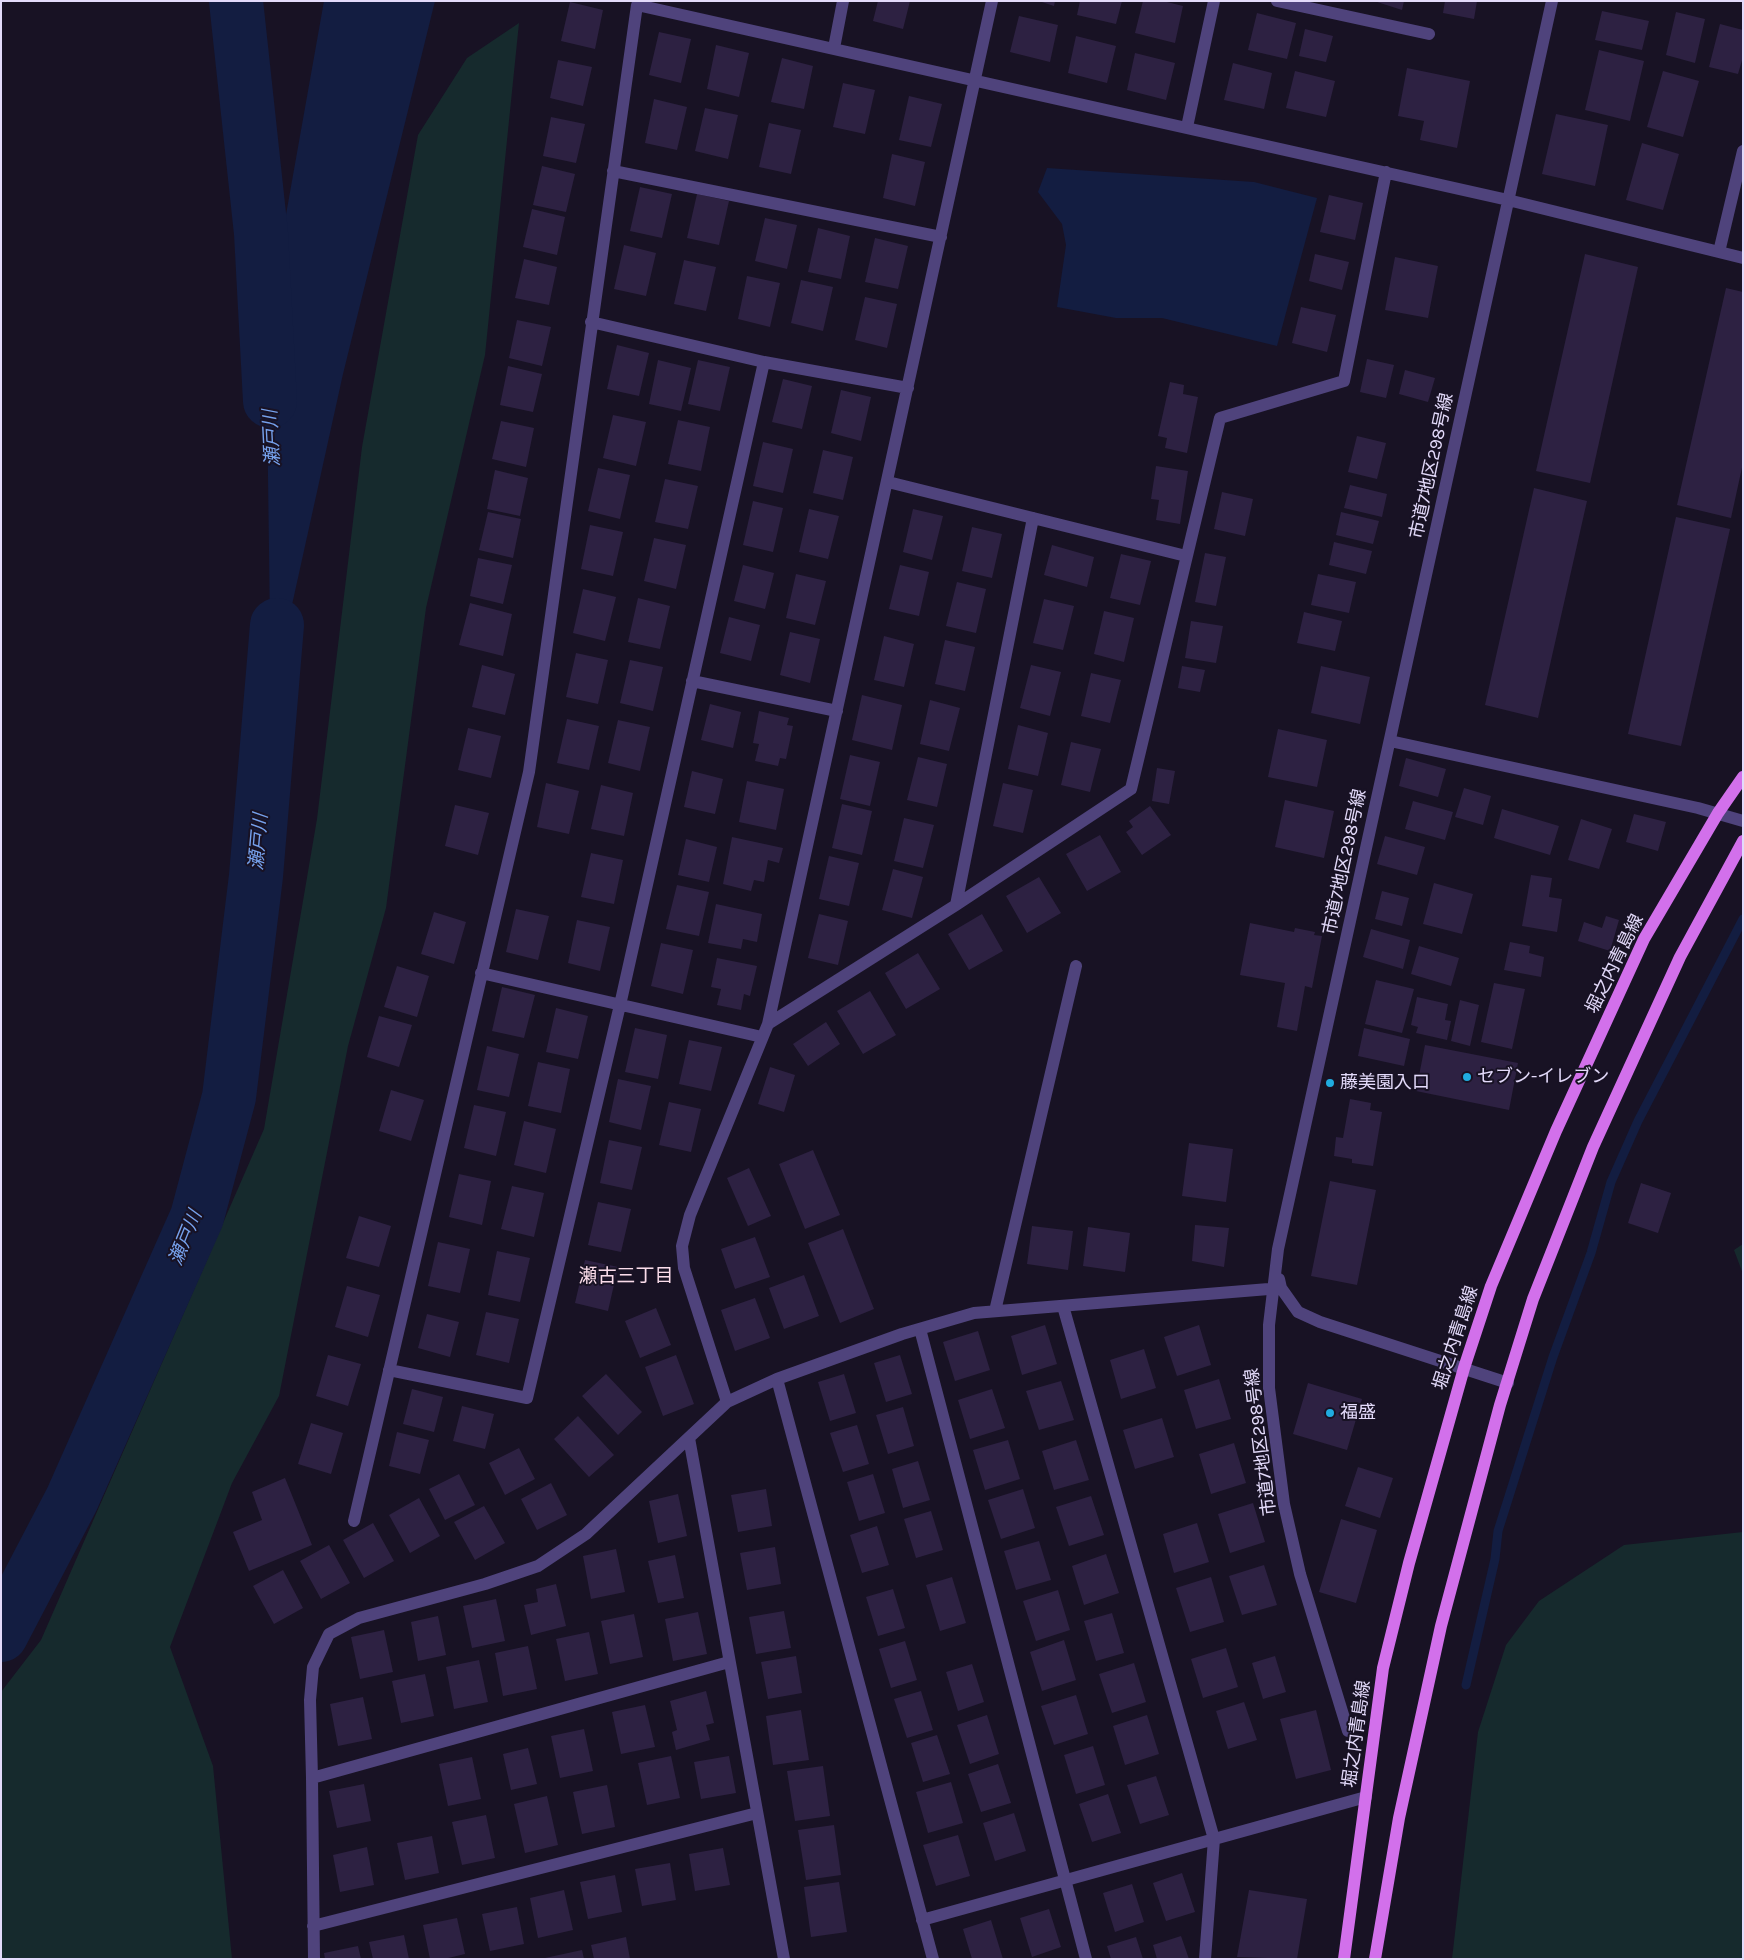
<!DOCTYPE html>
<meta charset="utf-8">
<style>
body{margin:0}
#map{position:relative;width:1744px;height:1960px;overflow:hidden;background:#181224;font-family:Karla,sans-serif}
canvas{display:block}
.frame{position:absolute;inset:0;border:2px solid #e3dafa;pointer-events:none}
</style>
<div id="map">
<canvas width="1744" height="1960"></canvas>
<div class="frame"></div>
</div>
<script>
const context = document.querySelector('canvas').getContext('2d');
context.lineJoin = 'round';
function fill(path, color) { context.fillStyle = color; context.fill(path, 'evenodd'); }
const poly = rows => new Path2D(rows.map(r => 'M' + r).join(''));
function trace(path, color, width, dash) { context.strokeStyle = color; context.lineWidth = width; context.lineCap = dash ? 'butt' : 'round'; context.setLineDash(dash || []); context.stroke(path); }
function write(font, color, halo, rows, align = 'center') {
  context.font = font + ' Karla,"Noto Sans JP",sans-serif'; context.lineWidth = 4; context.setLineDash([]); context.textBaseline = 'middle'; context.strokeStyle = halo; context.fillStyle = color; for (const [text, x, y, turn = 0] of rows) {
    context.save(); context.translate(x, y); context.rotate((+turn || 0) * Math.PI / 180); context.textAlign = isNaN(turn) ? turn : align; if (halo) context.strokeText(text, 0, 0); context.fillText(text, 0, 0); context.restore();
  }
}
fill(poly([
 [519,23,485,355,426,608,386,908,348,1046,279,1396,232,1483,170,1647,213,1766,232,1959,1,1959,1,1692,41,1640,264,1129,317,819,362,447,418,135,467,58],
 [1743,1244,1743,1274,1734,1250],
 [1743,1532,1743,1959,1452,1959,1478,1732,1506,1645,1539,1601,1624,1545]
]), '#162a2d');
fill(poly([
 [324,1,435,1,343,374,271,700,266,327],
 [1047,168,1254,182,1317,198,1277,346,1162,318,1116,318,1057,307,1066,245,1062,224,1038,192]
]), '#131d41');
trace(poly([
 [1466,1685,1495,1559,1498,1531,1553,1357,1591,1253,1611,1182,1638,1121,1743,919]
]), '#131d41', 9);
trace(poly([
 [236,1,261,233,270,401],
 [1,1635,72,1499,197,1217,229,1097,256,876,277,625]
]), '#131d41', 54);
fill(poly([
 [878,1,910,1,903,29,873,21],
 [1039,1,1055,1,1054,6],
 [1080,1,1122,1,1116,24,1077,15],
 [1143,1,1163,1,1183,6,1175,43,1135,33],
 [1374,1,1404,1,1402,10],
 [1445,1,1477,1,1474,19,1443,13],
 [570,2,603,10,595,49,561,41],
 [1602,11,1649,21,1642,50,1595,40],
 [1676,12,1705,19,1695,63,1666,55],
 [1257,13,1296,23,1287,59,1248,50],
 [1019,16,1058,25,1050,62,1010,52],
 [1720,24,1743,30,1743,57,1738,74,1709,67],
 [1305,29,1333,36,1326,62,1299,56],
 [659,32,691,39,681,83,649,75],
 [1076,36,1116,46,1107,83,1068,73],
 [716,45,749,53,739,97,707,89],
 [1599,50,1644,61,1630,121,1585,110],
 [1135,53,1175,63,1166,100,1127,90],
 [782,58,813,66,804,109,771,102],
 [558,60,592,67,583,106,550,98],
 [1233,63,1272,73,1264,109,1224,100],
 [1407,68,1470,81,1457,148,1420,140,1424,121,1398,116],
 [1295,71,1335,81,1326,117,1286,108],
 [1663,71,1699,81,1683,137,1647,127],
 [843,83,875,90,865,134,833,127],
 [909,96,942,104,931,147,899,140],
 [654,99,687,107,677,150,645,143],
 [705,108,738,115,728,159,695,151],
 [1556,114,1608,125,1595,186,1542,174],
 [551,117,585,124,576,163,543,156],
 [769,123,801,130,791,174,759,167],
 [1642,143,1679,154,1663,210,1626,200],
 [892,154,925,162,915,206,883,198],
 [542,166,575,174,566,212,533,205],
 [640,187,672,194,662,238,630,231],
 [697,194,729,201,719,245,687,238],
 [1329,195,1363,203,1355,240,1320,232],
 [532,209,565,217,557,255,523,247],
 [765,218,797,225,787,269,755,261],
 [818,228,850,236,841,279,808,272],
 [875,238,908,246,898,289,865,282],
 [624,245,656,253,646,296,614,289],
 [1315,254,1349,262,1342,290,1309,281],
 [1585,254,1638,267,1590,483,1536,471],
 [1395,257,1438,266,1428,318,1385,310],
 [524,259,557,267,549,305,515,298],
 [684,260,716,267,706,311,674,304],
 [747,276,780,283,770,327,738,319],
 [801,280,833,287,823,331,791,323],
 [1726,288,1743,292,1743,463,1731,518,1677,505],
 [865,297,897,304,887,348,855,340],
 [1301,307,1336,315,1327,352,1292,343],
 [517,320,551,327,542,366,509,358],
 [617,345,649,353,639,396,607,389],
 [1367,359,1394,365,1386,398,1360,392],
 [658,360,691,368,681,411,649,404],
 [698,360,730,367,720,411,688,404],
 [508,366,542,374,533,412,500,405],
 [1405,370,1435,378,1428,402,1399,394],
 [783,379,812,386,802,429,772,422],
 [1170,382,1184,385,1183,394,1198,397,1187,453,1165,448,1167,438,1158,436],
 [841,390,871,397,861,441,831,433],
 [613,415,646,422,636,466,603,458],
 [678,420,710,427,701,471,668,464],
 [501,421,534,428,526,467,492,459],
 [1357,436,1386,443,1377,479,1348,472],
 [763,442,793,449,783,493,753,486],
 [823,450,853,457,843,500,813,493],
 [1156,466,1188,471,1180,524,1156,520,1159,500,1151,499],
 [598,468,630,475,620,519,588,511],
 [495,470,528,478,520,516,487,509],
 [665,479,698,486,688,529,655,522],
 [1350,485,1387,494,1382,517,1344,508],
 [1534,488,1587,501,1538,718,1485,705],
 [1222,492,1253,499,1245,536,1214,529],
 [753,501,783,508,773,552,743,545],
 [809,509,839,516,828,559,799,552],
 [913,509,943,516,932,560,903,552],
 [488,512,521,519,513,558,479,550],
 [1341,512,1379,521,1373,544,1336,535],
 [1676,517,1730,529,1681,746,1628,734],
 [590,525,623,532,613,576,581,569],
 [972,527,1002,534,992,578,962,571],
 [654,538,686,545,676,589,644,581],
 [1334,542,1372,551,1366,574,1329,565],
 [1052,545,1094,557,1087,587,1044,575],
 [1205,553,1226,557,1216,606,1195,602],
 [1121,554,1151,561,1140,605,1110,598],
 [478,558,512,565,503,604,470,596],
 [743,565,774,573,765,609,734,601],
 [900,565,929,572,919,616,889,609],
 [796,574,826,581,815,625,786,618],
 [1318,574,1356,582,1349,613,1311,605],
 [957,582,986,589,976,633,946,626],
 [583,589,616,597,605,641,573,633],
 [638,598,670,606,660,649,628,642],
 [1044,599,1074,606,1063,650,1033,643],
 [470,603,512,614,503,656,459,645],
 [1104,611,1134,618,1124,662,1094,654],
 [1304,612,1342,621,1335,651,1297,643],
 [729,617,760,625,751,661,720,653],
 [1191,621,1223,626,1216,663,1185,658],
 [790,632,820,639,810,683,780,675],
 [884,636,914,644,904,687,874,680],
 [945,640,975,647,965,691,935,684],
 [576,653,608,660,598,704,566,697],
 [630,660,663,667,653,711,620,703],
 [482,665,515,674,505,715,472,707],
 [1031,665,1061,672,1050,716,1020,708],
 [1182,666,1205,670,1200,692,1178,688],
 [1321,666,1370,677,1360,724,1311,713],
 [1091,673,1121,680,1110,723,1081,716],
 [862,695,902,705,892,750,852,740],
 [930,700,960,708,949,751,920,744],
 [710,704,741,712,733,748,701,740],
 [759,711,789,718,787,725,793,726,786,759,780,758,778,766,755,761,759,744,753,743],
 [567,719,599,726,589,770,557,763],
 [618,720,650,727,640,771,608,763],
 [1018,725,1048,733,1038,776,1008,769],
 [468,728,501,736,491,778,458,770],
 [1278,729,1327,740,1317,787,1268,777],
 [1071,742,1101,749,1090,792,1061,785],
 [850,755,880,762,870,806,840,799],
 [918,757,947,764,937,807,907,800],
 [1406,758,1446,769,1438,797,1399,786],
 [1157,768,1175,771,1169,804,1152,801],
 [692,771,723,779,715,814,684,807],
 [747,781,784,789,776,830,739,822],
 [546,783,579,791,569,834,537,827],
 [1003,783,1033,790,1023,833,993,826],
 [601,785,633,793,624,836,591,829],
 [1464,788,1491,796,1483,825,1455,817],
 [1285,800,1334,811,1324,858,1275,847],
 [1413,801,1453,812,1445,840,1405,829],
 [842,804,872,811,862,855,832,848],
 [455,805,489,813,478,855,445,846],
 [1150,806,1171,835,1142,855,1126,832,1133,827,1129,821],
 [1502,809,1559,826,1550,855,1494,838],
 [1634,814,1666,822,1658,851,1626,842],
 [904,818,934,825,923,868,894,861],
 [1581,819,1612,829,1599,869,1568,860],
 [1100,835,1121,872,1087,891,1066,854],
 [1385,836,1425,847,1417,875,1377,864],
 [732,837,783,848,779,863,768,860,764,882,754,880,751,891,723,884],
 [686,839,717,847,709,882,678,875],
 [591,853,623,860,614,904,581,897],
 [829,856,859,863,849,906,819,899],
 [893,869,923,877,912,918,882,910],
 [1531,875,1552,878,1549,897,1562,899,1557,932,1522,926],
 [1039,877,1061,913,1027,933,1006,896],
 [1434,883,1473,894,1462,934,1423,924],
 [677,885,709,892,699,936,666,929],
 [1382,891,1409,898,1402,926,1375,919],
 [716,904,762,914,757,942,743,939,741,949,708,943],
 [516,909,549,916,538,960,506,952],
 [434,912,466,922,454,964,421,954],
 [819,914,848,921,838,965,808,958],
 [982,914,1003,951,969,970,948,934],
 [1606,916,1619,920,1610,951,1578,941,1584,922,1602,928],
 [577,920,610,927,600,971,568,963],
 [1250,923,1294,932,1295,928,1315,932,1314,935,1322,936,1312,988,1305,986,1297,1031,1277,1027,1285,983,1240,975],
 [1371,929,1410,940,1403,969,1363,957],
 [1510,942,1530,946,1529,953,1544,957,1541,977,1504,970],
 [661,943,693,950,683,994,651,986],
 [1419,946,1459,958,1451,986,1411,974],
 [918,953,940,989,906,1009,885,973],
 [717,958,757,966,750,996,744,994,741,1010,717,1005,721,989,711,987],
 [397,966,429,976,417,1017,384,1007],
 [1376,980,1414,989,1402,1033,1365,1024],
 [1494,983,1525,989,1512,1049,1481,1042],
 [502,987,535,995,524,1038,492,1031],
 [870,991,896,1035,863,1054,837,1011],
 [1417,997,1448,1004,1445,1020,1451,1021,1447,1040,1416,1033,1418,1027,1411,1025],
 [1460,1000,1479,1005,1470,1046,1451,1041],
 [556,1008,588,1016,578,1059,546,1052],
 [379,1016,412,1025,399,1067,367,1057],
 [826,1022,840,1044,808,1066,793,1044],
 [635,1028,667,1035,658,1079,625,1072],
 [1364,1028,1410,1039,1404,1066,1358,1056],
 [689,1040,722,1047,711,1091,679,1084],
 [1425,1045,1518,1063,1509,1110,1416,1091],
 [487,1046,519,1054,509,1097,477,1090],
 [538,1062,570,1069,561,1113,528,1106],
 [770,1067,795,1075,784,1112,758,1104],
 [618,1079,651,1086,641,1130,609,1122],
 [391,1090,424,1100,411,1141,379,1131],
 [1350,1099,1371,1103,1370,1110,1382,1112,1373,1166,1352,1163,1352,1159,1334,1156,1336,1137,1343,1138],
 [669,1102,701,1109,691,1152,659,1145],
 [474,1105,506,1112,496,1156,464,1148],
 [524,1121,556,1129,546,1173,514,1165],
 [609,1140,642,1147,632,1190,600,1183],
 [1189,1143,1233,1149,1226,1202,1182,1196],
 [813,1150,840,1215,805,1229,779,1164],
 [749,1168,771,1216,748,1226,727,1178],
 [459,1174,491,1181,482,1225,449,1217],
 [1330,1181,1376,1190,1357,1285,1311,1276],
 [1641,1183,1671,1193,1658,1233,1628,1223],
 [512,1186,544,1193,534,1237,501,1229],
 [598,1202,631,1209,621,1252,588,1245],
 [359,1216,391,1226,379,1267,346,1258],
 [1195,1225,1229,1228,1224,1267,1192,1261],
 [1032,1226,1073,1231,1068,1270,1027,1264],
 [1088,1227,1130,1233,1125,1272,1083,1266],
 [843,1229,874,1309,840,1323,808,1243],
 [755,1237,770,1277,735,1289,721,1249],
 [438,1242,470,1249,460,1293,428,1286],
 [497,1251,530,1258,520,1302,488,1295],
 [585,1260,618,1267,608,1311,575,1303],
 [804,1275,819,1316,784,1329,769,1288],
 [347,1286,380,1295,368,1337,335,1327],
 [755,1298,770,1338,735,1351,721,1310],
 [656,1308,671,1345,640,1358,625,1321],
 [486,1312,519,1319,509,1363,476,1355],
 [427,1314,459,1322,450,1357,418,1348],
 [1045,1325,1057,1364,1022,1375,1011,1336],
 [1199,1325,1211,1365,1177,1376,1164,1337],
 [978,1331,990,1370,955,1381,943,1342],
 [1144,1349,1156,1388,1121,1399,1110,1360],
 [328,1355,361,1364,348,1406,316,1396],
 [676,1355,694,1404,663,1416,645,1367],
 [900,1355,912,1394,886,1402,874,1363],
 [606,1374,642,1412,618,1435,582,1396],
 [844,1374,856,1413,830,1421,818,1382],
 [1219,1379,1231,1419,1196,1429,1184,1390],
 [1061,1381,1074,1420,1039,1430,1026,1391],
 [1308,1383,1362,1399,1347,1450,1293,1434],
 [412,1389,443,1397,434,1432,403,1424],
 [992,1389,1005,1428,970,1439,958,1400],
 [462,1406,494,1414,485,1449,453,1441],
 [903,1407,914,1446,888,1454,876,1415],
 [578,1416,614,1455,589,1477,554,1439],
 [1162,1418,1174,1457,1135,1469,1123,1430],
 [311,1423,343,1433,331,1474,298,1464],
 [857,1425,869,1464,843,1472,830,1433],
 [397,1432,429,1440,420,1474,389,1466],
 [1008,1440,1020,1479,985,1490,973,1450],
 [1076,1440,1089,1480,1054,1490,1042,1451],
 [1234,1443,1246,1483,1211,1494,1199,1454],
 [519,1448,535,1479,505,1495,489,1463],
 [918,1461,930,1500,903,1508,892,1469],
 [1358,1467,1393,1478,1380,1518,1345,1506],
 [459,1474,475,1505,445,1520,429,1489],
 [873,1474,885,1513,859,1521,847,1482],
 [285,1478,312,1545,249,1571,233,1532,262,1520,252,1492],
 [551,1483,567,1515,537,1530,521,1499],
 [766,1489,772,1526,738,1532,731,1495],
 [1023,1489,1035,1528,1001,1539,988,1500],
 [678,1494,687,1536,658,1543,649,1501],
 [1091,1496,1104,1535,1069,1546,1056,1507],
 [419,1498,440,1536,410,1553,389,1515],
 [1253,1503,1265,1542,1230,1553,1218,1514],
 [484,1506,505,1543,475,1560,454,1522],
 [931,1511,943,1550,916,1558,904,1519],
 [1341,1519,1377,1530,1356,1603,1319,1592],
 [373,1523,394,1561,364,1578,343,1540],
 [1197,1523,1209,1562,1174,1573,1163,1534],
 [877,1526,889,1565,862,1573,850,1535],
 [1039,1541,1051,1580,1016,1590,1004,1551],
 [329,1545,350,1583,321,1599,300,1561],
 [775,1547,781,1584,747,1590,740,1553],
 [616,1549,625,1592,591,1599,583,1556],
 [1106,1554,1119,1593,1084,1605,1072,1566],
 [675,1555,684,1598,658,1603,648,1561],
 [1264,1565,1277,1605,1242,1615,1229,1576],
 [283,1570,303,1608,274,1624,253,1586],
 [952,1577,966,1623,940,1631,926,1585],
 [1211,1577,1224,1622,1190,1632,1176,1588],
 [556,1584,566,1626,531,1635,524,1605,538,1602,536,1589],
 [893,1589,905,1628,878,1636,866,1597],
 [1058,1590,1070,1630,1036,1641,1023,1601],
 [496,1599,505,1641,472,1648,463,1606],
 [784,1611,791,1648,756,1654,749,1617],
 [698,1612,707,1654,673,1661,665,1619],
 [1112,1613,1124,1653,1096,1661,1084,1621],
 [634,1614,643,1657,610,1664,601,1621],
 [438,1616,446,1655,418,1661,411,1622],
 [384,1630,393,1672,360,1679,351,1637],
 [589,1632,598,1674,565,1681,556,1639],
 [1064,1640,1076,1680,1042,1691,1030,1652],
 [905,1641,917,1680,891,1688,879,1649],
 [528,1646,537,1689,503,1696,495,1653],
 [1226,1648,1238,1687,1203,1698,1191,1659],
 [796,1656,802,1693,768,1699,761,1662],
 [1275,1656,1286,1692,1263,1699,1252,1663],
 [479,1660,488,1702,454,1709,446,1667],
 [1134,1663,1146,1702,1112,1713,1099,1674],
 [972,1664,984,1702,958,1711,946,1672],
 [425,1674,434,1716,401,1723,392,1681],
 [706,1691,714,1723,706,1725,710,1740,676,1750,672,1732,677,1730,670,1701],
 [921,1691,933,1730,907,1738,894,1699],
 [1076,1695,1088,1734,1054,1745,1041,1706],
 [363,1697,372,1739,338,1746,330,1704],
 [1244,1702,1257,1740,1228,1749,1216,1711],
 [645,1705,655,1747,621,1754,612,1712],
 [801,1710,809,1760,773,1765,766,1716],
 [1316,1710,1331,1770,1296,1779,1280,1719],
 [987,1715,999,1754,970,1764,957,1725],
 [1147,1715,1159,1754,1125,1765,1113,1726],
 [584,1729,593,1771,560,1778,551,1736],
 [937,1735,950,1774,923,1782,911,1743],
 [1093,1746,1105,1785,1076,1794,1064,1755],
 [528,1748,537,1784,511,1790,503,1754],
 [671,1756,680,1798,647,1805,638,1763],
 [729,1756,736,1793,701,1799,694,1762],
 [472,1757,481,1799,448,1806,439,1764],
 [998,1764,1011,1803,981,1812,968,1774],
 [823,1766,830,1816,795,1821,787,1771],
 [1156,1776,1169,1815,1140,1824,1127,1785],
 [951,1782,963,1823,928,1833,916,1792],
 [364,1784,371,1821,337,1828,329,1791],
 [607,1785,615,1827,582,1834,573,1792],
 [1108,1794,1121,1833,1092,1842,1079,1804],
 [547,1796,558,1845,525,1853,514,1804],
 [1014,1813,1026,1851,995,1861,983,1823],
 [486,1815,495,1858,462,1865,452,1822],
 [834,1825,841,1875,806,1880,798,1830],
 [958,1835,970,1876,936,1886,923,1845],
 [432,1836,439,1873,405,1880,397,1843],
 [367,1847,374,1885,340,1892,333,1855],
 [723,1848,730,1885,695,1891,689,1854],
 [670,1863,676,1900,642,1906,635,1869],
 [1182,1873,1195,1912,1166,1921,1153,1883],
 [615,1875,622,1912,588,1919,580,1882],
 [839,1882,847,1932,811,1937,804,1887],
 [1132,1884,1144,1922,1115,1932,1103,1893],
 [564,1890,573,1930,538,1938,530,1898],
 [1249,1890,1307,1899,1297,1959,1237,1957],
 [517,1907,524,1944,490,1951,482,1914],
 [1049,1909,1061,1947,1032,1957,1020,1918],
 [457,1918,465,1954,444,1959,430,1959,423,1925],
 [991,1920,1003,1959,972,1959,963,1929],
 [404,1935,409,1959,373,1959,369,1942],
 [1181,1936,1189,1959,1157,1959,1153,1945],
 [626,1937,630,1959,594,1959,591,1945],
 [1136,1937,1143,1959,1111,1959,1107,1946],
 [358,1946,361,1959,325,1959,324,1953],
 [582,1950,584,1959,545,1959,545,1958]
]), '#2d2142');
trace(poly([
 [1277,1,1429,34],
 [834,48,843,1],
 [1187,127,1214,1],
 [613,171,941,237],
 [1719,252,1743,151],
 [591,322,764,362,908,388],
 [888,482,1186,556],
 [692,681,837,711],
 [1390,741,1698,808,1743,821],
 [956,905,1033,518],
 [481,973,762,1037],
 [768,1024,956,905,1131,789,1220,418,1344,381,1386,172],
 [1279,1279,1281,1288,1298,1312,1320,1322,1508,1383],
 [1063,1306,1214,1839,1205,1959],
 [995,1311,1076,966],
 [920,1329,1086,1959],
 [389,1370,527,1398,620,1005,764,362],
 [777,1379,933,1959],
 [727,1402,684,1268,682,1246,690,1215,768,1024,992,1],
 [689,1438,784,1959],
 [354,1521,529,772,637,5,1508,200,1743,258],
 [1348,1731,1300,1574,1284,1504,1269,1388,1269,1325,1276,1266,1278,1249,1552,1],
 [312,1778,729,1662],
 [922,1920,1366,1797],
 [313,1926,757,1813],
 [314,1959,312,1778,310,1700,313,1667,329,1634,359,1618,485,1584,538,1566,586,1534,727,1402,777,1379,902,1334,974,1313,1281,1288]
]), '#4f437c', 12);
trace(poly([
 [1344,1959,1383,1668,1409,1563,1464,1368,1491,1286,1556,1131,1644,939,1718,813,1743,777],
 [1375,1959,1399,1818,1441,1626,1500,1405,1533,1299,1593,1147,1680,957,1743,841]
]), '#d270eb', 12);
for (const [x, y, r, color] of [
 [1467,1077,5,"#20ace0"],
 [1330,1083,5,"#20ace0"],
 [1330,1413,5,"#20ace0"]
]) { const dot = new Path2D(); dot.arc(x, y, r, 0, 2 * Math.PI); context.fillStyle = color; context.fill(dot); trace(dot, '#181224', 2); }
write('18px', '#e3dafa', '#181224', [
 ["市道7地区298号線",1432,466,-78],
 ["市道7地区298号線",1345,862,-78],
 ["堀之内青島線",1615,964,-64],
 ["堀之内青島線",1456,1338,-72],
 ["市道7地区298号線",1261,1442,-97],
 ["堀之内青島線",1357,1734,-82]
]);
write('18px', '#e3dafa', '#181224', [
 ["セブン-イレブン",1477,1077],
 ["藤美園入口",1340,1083],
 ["福盛",1340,1413]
], 'left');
write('italic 19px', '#76a1ec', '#181224', [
 ["瀬戸川",272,438,-93],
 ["瀬戸川",259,842,-85],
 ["瀬戸川",186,1238,-68]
]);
write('19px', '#fadcea', '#181224', [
 ["瀬古三丁目",626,1277]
]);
</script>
